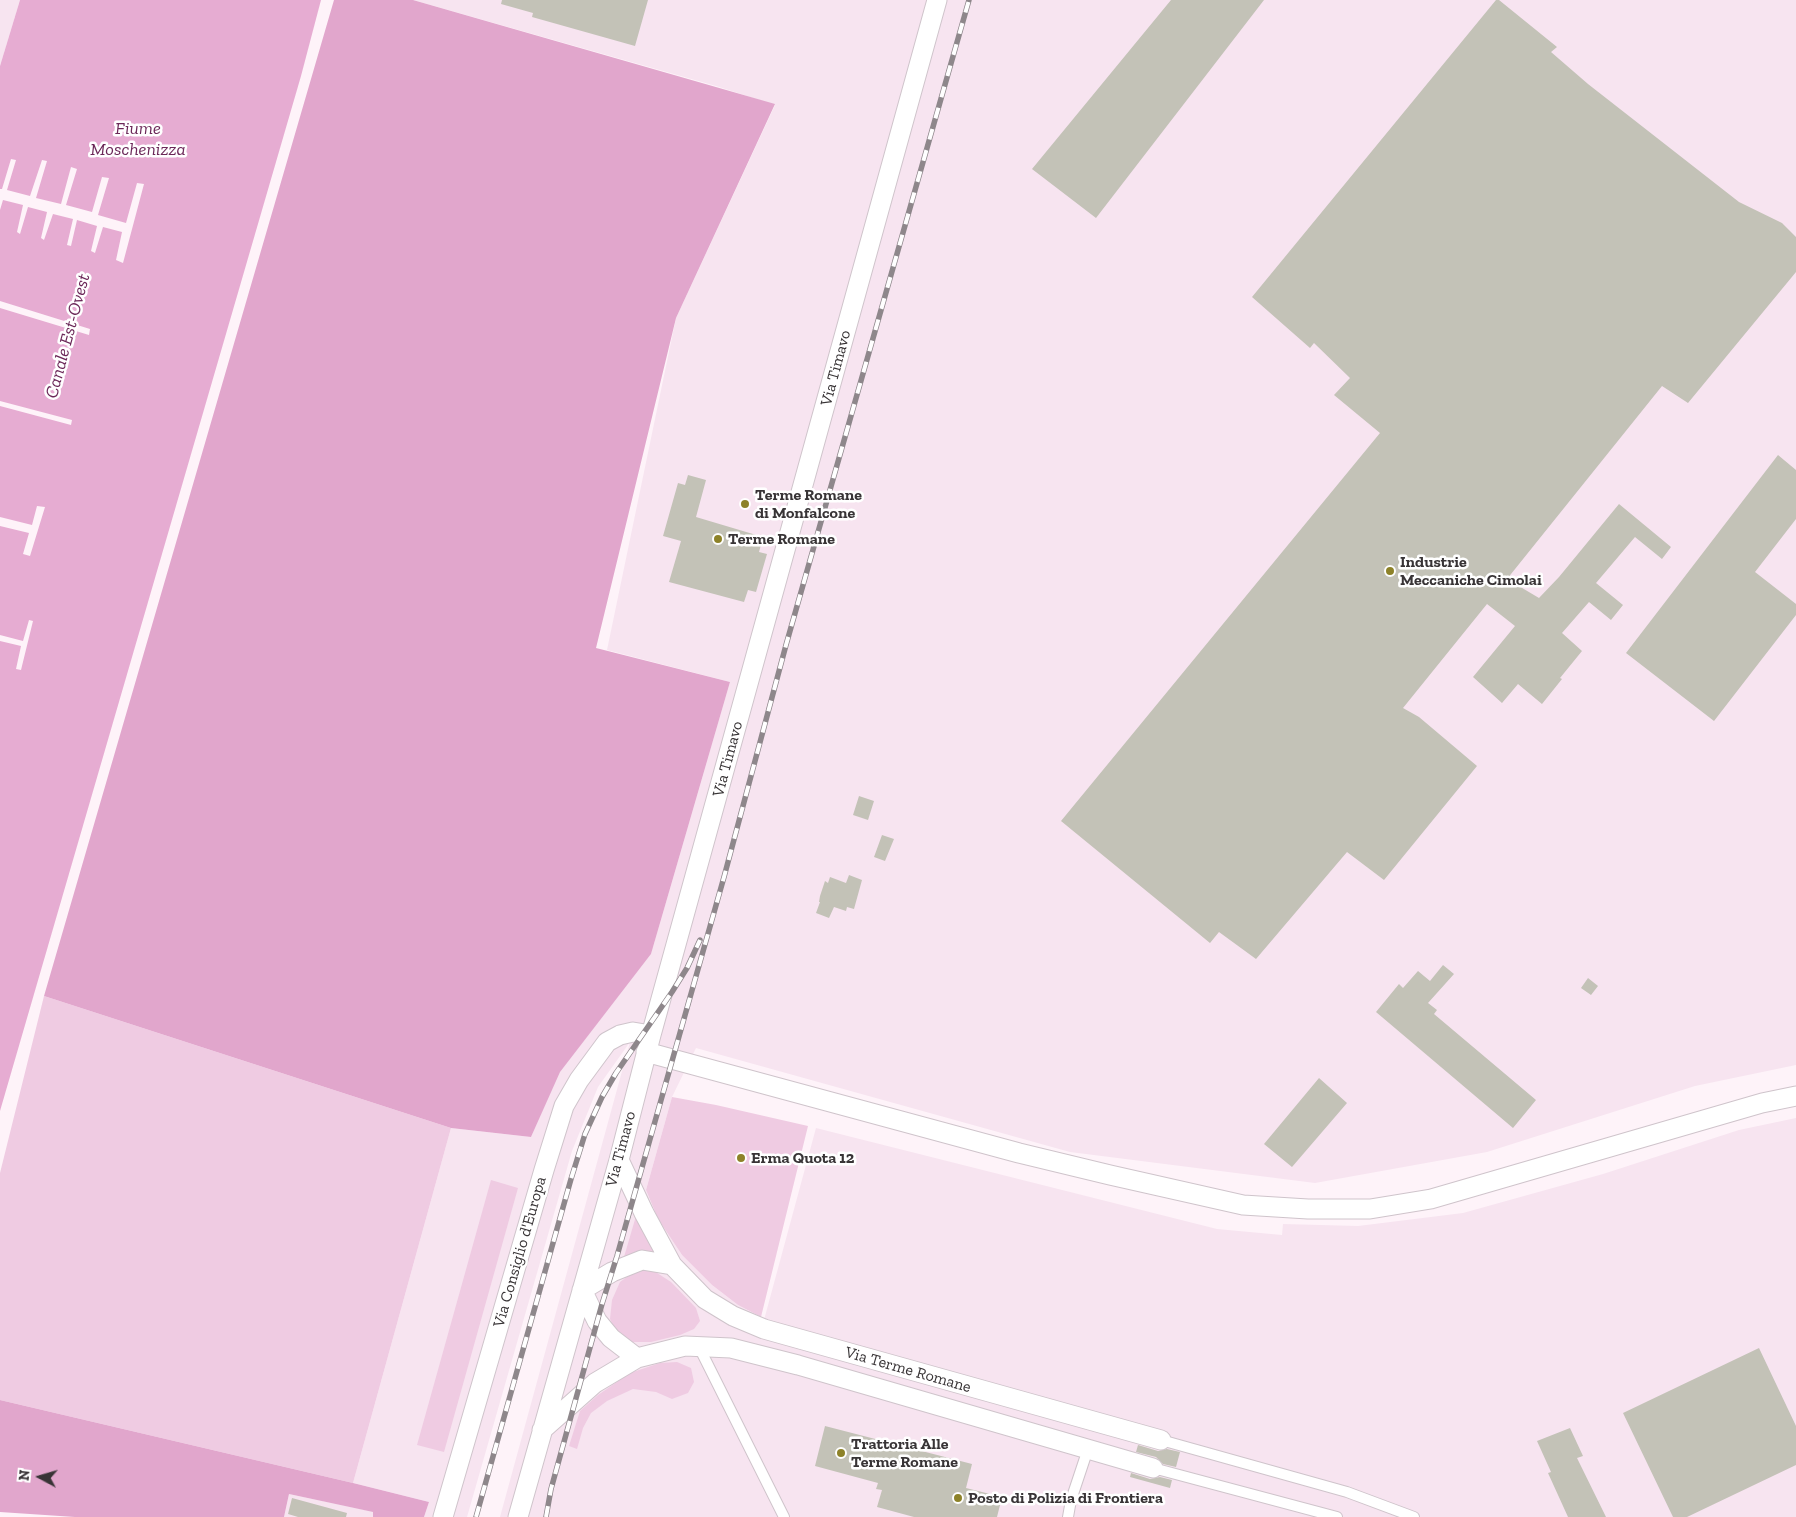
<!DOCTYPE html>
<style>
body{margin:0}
#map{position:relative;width:1796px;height:1517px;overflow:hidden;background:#fef3f9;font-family:"Zilla Slab",serif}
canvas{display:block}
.north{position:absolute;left:15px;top:1452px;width:50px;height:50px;-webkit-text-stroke:4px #fff;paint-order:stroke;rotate:276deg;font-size:14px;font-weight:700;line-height:20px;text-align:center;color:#383436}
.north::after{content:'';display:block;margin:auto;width:18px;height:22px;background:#383436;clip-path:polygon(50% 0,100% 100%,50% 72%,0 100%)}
</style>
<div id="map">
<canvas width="1796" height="1517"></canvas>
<div class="north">N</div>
</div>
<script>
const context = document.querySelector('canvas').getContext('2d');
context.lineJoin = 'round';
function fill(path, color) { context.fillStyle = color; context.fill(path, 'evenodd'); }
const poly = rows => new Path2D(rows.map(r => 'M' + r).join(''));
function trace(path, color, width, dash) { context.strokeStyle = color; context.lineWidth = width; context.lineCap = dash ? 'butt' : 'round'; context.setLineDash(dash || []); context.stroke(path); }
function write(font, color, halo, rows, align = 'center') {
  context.font = font + ' "Zilla Slab",serif'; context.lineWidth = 5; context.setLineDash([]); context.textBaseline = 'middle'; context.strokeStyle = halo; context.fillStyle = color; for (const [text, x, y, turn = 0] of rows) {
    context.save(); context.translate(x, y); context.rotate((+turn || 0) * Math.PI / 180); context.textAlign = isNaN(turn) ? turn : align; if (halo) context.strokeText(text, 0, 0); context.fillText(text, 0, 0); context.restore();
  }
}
fill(poly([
 [0,0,20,0,0,66],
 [413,0,1796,0,1796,1065,1695,1086,1487,1152,1315,1183,1070,1152,696,1048,672,1097,646,1190,658,1219,682,1255,712,1285,738,1305,761,1317,764,1320,816,1128,1217,1229,1282,1235,1283,1224,1358,1226,1463,1213,1603,1174,1739,1130,1796,1118,1796,1517,500,1517,630,1042,598,1087,572,1151,467,1517,424,1517,429,1502,353,1483,451,1128,531,1137,559,1072,651,954,730,682,607,650,676,318,775,105,716,86],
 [289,1494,374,1512,373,1517,284,1517]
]), '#f7e4f0');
fill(poly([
 [44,996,451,1128,353,1483,0,1400,0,1173],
 [672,1097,716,1105,808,1126,761,1317,738,1305,712,1285,682,1255,658,1219,646,1190],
 [491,1180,518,1188,444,1452,417,1445],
 [636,1216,657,1253,641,1251,624,1257],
 [635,1271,654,1271,671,1282,696,1308,700,1321,694,1329,680,1335,651,1342,630,1342,616,1331,610,1319,612,1300,620,1282],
 [677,1362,691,1368,694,1382,688,1393,672,1399,656,1392,633,1389,607,1401,591,1413,583,1428,577,1449,569,1446,580,1411,598,1395,630,1373,660,1363]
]), '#efcbe2');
fill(poly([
 [334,0,413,0,775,104,676,318,596,648,730,682,651,954,560,1072,531,1137,451,1128,44,996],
 [0,1400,353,1483,429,1502,424,1517,373,1517,373,1512,289,1494,284,1517,75,1517,0,1512]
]), '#e1a6cc');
fill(poly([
 [20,0,321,0,301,76,0,1111,0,66]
]), '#e6acd2');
fill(poly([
 [11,159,16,160,7,190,30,196,42,160,47,161,36,198,61,204,71,167,77,169,66,205,92,212,102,177,109,178,98,215,126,223,137,183,144,184,123,263,116,260,122,232,103,227,95,253,91,251,97,226,77,220,71,246,67,245,73,219,53,214,44,240,41,238,47,212,28,207,20,234,17,232,23,205,3,200,0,210,0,189,2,189],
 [0,301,90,329,89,335,0,308],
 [0,401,72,420,71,425,0,406],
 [37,506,45,507,30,556,23,554,29,533,0,526,0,517,32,525],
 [29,620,33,621,21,670,16,669,21,646,0,641,0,635,23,641]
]), '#fef3f9');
fill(poly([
 [502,0,648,0,635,46,532,17,533,13,501,4],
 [1171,0,1264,0,1096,218,1032,169],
 [1496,0,1499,0,1557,47,1551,52,1588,84,1739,202,1782,223,1796,237,1796,272,1688,403,1662,386,1507,579,1539,598,1559,577,1619,504,1671,547,1662,559,1635,537,1596,583,1623,605,1611,620,1589,602,1562,633,1582,651,1560,678,1562,679,1542,704,1518,684,1502,703,1473,677,1515,626,1487,604,1403,708,1419,717,1477,766,1384,880,1347,852,1256,959,1219,932,1210,943,1061,821,1380,433,1334,395,1350,378,1314,343,1310,348,1252,297],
 [1778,455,1796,470,1796,519,1755,572,1796,604,1796,615,1714,721,1626,653],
 [688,475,706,480,696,517,763,537,759,552,767,554,756,592,748,590,744,602,669,582,681,541,663,536,678,483,685,485],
 [859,796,874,801,868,820,853,815],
 [882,835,894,839,885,861,874,857],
 [849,875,862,880,854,909,847,907,846,911,834,907,829,918,816,913,820,902,819,902,820,896,825,881,828,883,830,877,846,883],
 [1443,965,1454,974,1428,1003,1437,1010,1434,1014,1536,1100,1513,1128,1376,1012,1399,984,1403,988,1418,971,1430,981],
 [1588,978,1598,986,1591,995,1581,988],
 [1319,1078,1347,1103,1292,1167,1264,1144],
 [1759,1348,1796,1426,1796,1465,1687,1517,1673,1517,1623,1413],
 [825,1426,972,1464,966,1488,1002,1497,997,1517,914,1517,877,1507,882,1490,876,1489,878,1483,815,1466],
 [1570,1428,1583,1456,1577,1458,1606,1517,1568,1517,1548,1473,1551,1472,1537,1441],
 [1138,1445,1158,1451,1167,1449,1180,1452,1176,1467,1163,1464,1156,1457,1136,1452],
 [1131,1473,1150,1479,1160,1477,1172,1480,1170,1488,1130,1477],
 [292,1498,347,1513,346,1517,298,1517,288,1514]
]), '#c3c2b7');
const service = poly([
 [699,1347,784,1517],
 [1161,1440,1347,1492,1414,1517],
 [1153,1468,1337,1517],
 [1068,1517,1071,1500,1088,1449]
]);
const minor = poly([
 [646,1052,1019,1153,1110,1175,1243,1205,1308,1209,1370,1209,1431,1199,1762,1103,1796,1096],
 [619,1160,644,1213,672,1265,705,1299,733,1316,764,1329,1161,1440],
 [637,1358,611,1338,597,1321,582,1290,612,1272,642,1260,672,1265],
 [542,1430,595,1383,637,1358,685,1346,731,1348,798,1365,1153,1468],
 [443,1517,544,1170,564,1106,579,1080,607,1042,620,1035,633,1032,651,1035],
 [518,1517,619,1160,651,1035,937,0]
]);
trace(service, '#cfc4cb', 12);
trace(minor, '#cfc4cb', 21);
trace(service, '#fff', 10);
trace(minor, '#fff', 19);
const rail = poly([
 [476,1517,571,1179,585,1134,602,1097,616,1073,672,992,687,968,700,940],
 [546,1517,551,1489,602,1304,617,1256,724,877,786,645,969,0]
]);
trace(rail, '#8e878b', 5.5);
trace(rail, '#fff', 4, [11]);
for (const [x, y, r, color] of [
 [745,504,5,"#8d8229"],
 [718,539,5,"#8d8229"],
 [1390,571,5,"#8d8229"],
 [741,1158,5,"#8d8229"],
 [841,1453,5,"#8d8229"],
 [958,1498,5,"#8d8229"]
]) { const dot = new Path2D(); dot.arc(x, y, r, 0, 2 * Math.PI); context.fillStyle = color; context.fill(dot); trace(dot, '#fff', 2); }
write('16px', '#383436', '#fff', [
 ["Via Timavo",836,368,-75],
 ["Via Timavo",728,759,-75],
 ["Via Timavo",621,1149,-75],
 ["Via Consiglio d'Europa",520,1252,-74],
 ["Via Terme Romane",908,1370,16]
]);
write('bold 16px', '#383436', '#fff', [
 ["Terme Romane",755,495],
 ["di Monfalcone",755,513],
 ["Terme Romane",728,539],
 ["Industrie",1400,562],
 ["Meccaniche Cimolai",1400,580],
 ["Erma Quota 12",751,1158],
 ["Trattoria Alle",851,1444],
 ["Terme Romane",851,1462],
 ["Posto di Polizia di Frontiera",968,1498]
], 'left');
write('italic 18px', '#6b2758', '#fff', [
 ["Fiume",138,129],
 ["Moschenizza",138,150],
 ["Canale Est-Ovest",68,336,-75]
]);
</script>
